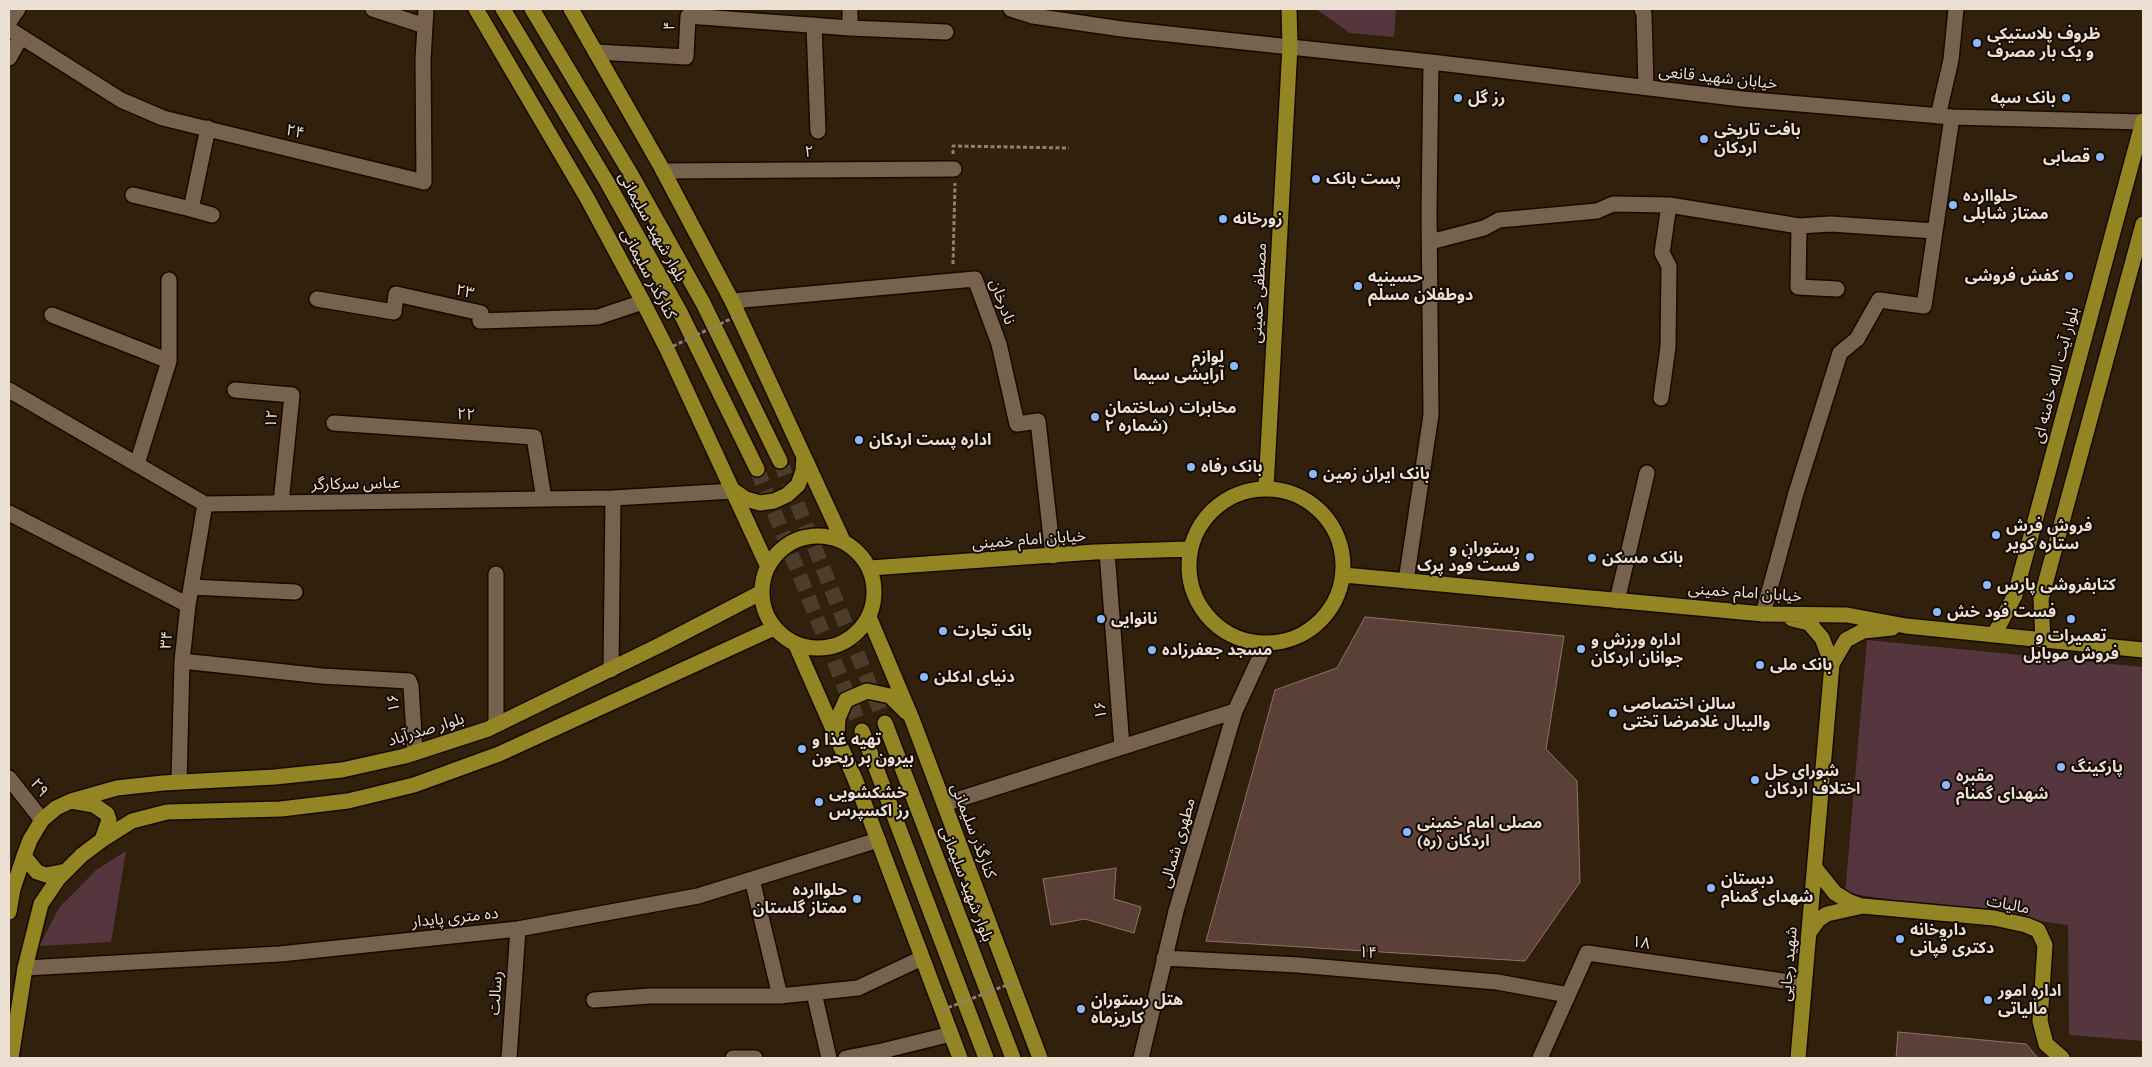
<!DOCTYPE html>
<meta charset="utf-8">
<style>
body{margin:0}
#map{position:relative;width:2152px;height:1067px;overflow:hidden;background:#30200c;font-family:"PT Serif",serif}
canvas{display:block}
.frame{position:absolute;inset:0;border:10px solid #ece0d4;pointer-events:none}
</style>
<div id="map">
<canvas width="2152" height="1067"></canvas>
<div class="frame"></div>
</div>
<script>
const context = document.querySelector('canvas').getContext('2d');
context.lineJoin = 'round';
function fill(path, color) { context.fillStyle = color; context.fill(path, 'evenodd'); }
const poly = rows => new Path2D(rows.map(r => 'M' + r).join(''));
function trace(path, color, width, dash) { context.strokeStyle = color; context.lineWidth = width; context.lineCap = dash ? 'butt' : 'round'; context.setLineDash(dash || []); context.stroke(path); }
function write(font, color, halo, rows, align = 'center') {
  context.font = font + ' "PT Serif","Noto Sans Arabic",serif'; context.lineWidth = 4; context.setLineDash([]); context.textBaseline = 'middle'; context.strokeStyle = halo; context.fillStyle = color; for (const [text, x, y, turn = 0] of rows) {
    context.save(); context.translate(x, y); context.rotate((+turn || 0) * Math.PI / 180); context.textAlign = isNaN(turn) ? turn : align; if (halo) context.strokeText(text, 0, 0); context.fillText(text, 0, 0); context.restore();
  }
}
fill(poly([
 [1316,9,1396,9,1394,37,1350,33],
 [1867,640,2143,667,2143,1041,2069,1035,2068,925,1845,893],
 [126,851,111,942,39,946,59,908,96,870]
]), '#55353e');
const building = poly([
 [1365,617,1564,636,1546,749,1577,781,1580,882,1525,961,1206,941,1275,690,1337,668,1365,617],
 [1116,868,1114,899,1141,907,1134,933,1085,919,1051,925,1043,879,1116,868],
 [1898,1032,2026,1044,2038,1058,1896,1058,1898,1032]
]);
fill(building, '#5b4038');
trace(building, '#907169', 1);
trace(poly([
 [780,461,885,723],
 [757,469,862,731]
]), '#4c3d2a', 15, [15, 8]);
const minor = poly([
 [373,9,425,26],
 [1011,9,1033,16,1122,29,1431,62,1742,99,1952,117,2143,122],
 [1642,9,1644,14,1646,87],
 [9,22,18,9],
 [814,25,818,131],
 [850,28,850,9],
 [9,29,121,100,163,118,424,182,423,59,426,9],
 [596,52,686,57,688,16,850,28,946,32],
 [9,58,21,37],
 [1938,116,1951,60,1956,9],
 [663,171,954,169],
 [133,195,191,209,208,128],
 [191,209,212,215],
 [1799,226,1831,224,1935,231],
 [1430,242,1484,228,1499,220,1597,211,1613,204,1669,205,1799,226,1798,287,1837,289],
 [317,299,394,312,396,294,481,313,480,321,598,317,643,302],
 [732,301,975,279,999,344,1017,424,1038,421,1053,556],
 [52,315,169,361],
 [9,390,205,504,613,498,734,491],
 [235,390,292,395,281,503],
 [1661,398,1668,347,1669,266,1662,253,1669,205],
 [334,423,534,437,544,499],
 [137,464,169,361,169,280],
 [9,513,188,605],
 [1107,552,1122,747],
 [496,574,496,725],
 [1406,581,1431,415,1429,212,1431,62],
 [191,587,295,592],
 [1617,601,1647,473],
 [1763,614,1796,493,1840,353,1857,339,1879,300,1924,306,1952,117],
 [182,661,322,676,409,681,411,686,415,752],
 [611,670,613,498],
 [9,778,42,820],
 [179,782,182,661,188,605,205,504],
 [944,804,1235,711],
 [752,879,780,996,858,988,922,958],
 [1164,958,1298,965,1497,982,1568,995],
 [25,968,280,954,518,929,698,896,878,840],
 [814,993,829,1058],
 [594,1000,650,996,780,996],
 [882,1051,951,1034],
 [509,1058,518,929],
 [733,1058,755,1058],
 [846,1058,882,1051,884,1058],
 [1141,1058,1176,911,1235,711,1266,644],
 [1540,1058,1587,953,1804,984]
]);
const major = poly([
 [476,9,587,198,643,302,667,349,768,567],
 [503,9,607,182,681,314,757,469],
 [532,9,629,171,703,303,780,461],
 [571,9,660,165,732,301,843,541],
 [1266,488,1290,46,1289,9],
 '1189 566a77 77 0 1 1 154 0a77 77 0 1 1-154 0Z',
 [734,491,746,499,760,503,774,501,787,495,798,485,803,471,804,457],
 '762 592a56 56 0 1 1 112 0a56 56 0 1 1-112 0Z',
 [870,568,1095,552,1190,549],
 [1344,575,1763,614,1847,615,1906,626,2143,650],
 [869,617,912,719,1040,1058],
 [1792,619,1809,623,1822,638,1832,664],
 [1994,635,2015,595,2143,121],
 [2043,640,2041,599,2143,224],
 [795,643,855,779,960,1058],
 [885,723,1013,1058],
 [862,731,986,1058],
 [837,736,838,718,846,700,867,691,890,696,906,712],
 [71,801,117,788,163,783,275,777,342,770,405,756,488,729,660,645,762,592],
 [102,840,132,821,167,812,281,809,348,801,414,785,499,754,774,628],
 [1815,868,1835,893,1848,901,1861,906],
 [9,912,13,889,24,856],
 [1809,933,1818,920,1827,914,1863,906,1994,918,2026,925,2038,930,2045,945,2040,1021,2046,1044,2062,1058],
 [11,1058,25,968,41,904,58,879,82,855,102,840,109,820,107,814,94,805,71,801,56,808,42,820,30,840,24,856,37,872,46,875,66,871],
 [1798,1058,1832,664,1846,640,1863,631,1892,628]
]);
trace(minor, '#180900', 18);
trace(major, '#180900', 18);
trace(poly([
 [953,154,953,146,1069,148],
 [953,264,955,183]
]), '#8f8171', 3, [4, 2.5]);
trace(minor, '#76624d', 15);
trace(major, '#938424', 15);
trace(poly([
 [667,349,739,315],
 [942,1010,1012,983]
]), '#8f8171', 3, [4, 2.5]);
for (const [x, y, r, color] of [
 [1977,43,5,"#8db9fc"],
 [1458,98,5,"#8db9fc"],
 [2066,98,5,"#8db9fc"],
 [1704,139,5,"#8db9fc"],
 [2100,157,5,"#8db9fc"],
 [1316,179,5,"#8db9fc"],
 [1953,205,5,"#8db9fc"],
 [1223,219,5,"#8db9fc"],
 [2069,276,5,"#8db9fc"],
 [1358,286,5,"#8db9fc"],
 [1234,366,5,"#8db9fc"],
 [1095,417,5,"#8db9fc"],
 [859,440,5,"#8db9fc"],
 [1191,467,5,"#8db9fc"],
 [1313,474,5,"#8db9fc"],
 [1996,535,5,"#8db9fc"],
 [1530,557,5,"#8db9fc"],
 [1592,558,5,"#8db9fc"],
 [1987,585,5,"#8db9fc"],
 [1937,612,5,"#8db9fc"],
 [1101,619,5,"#8db9fc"],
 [2071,619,5,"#8db9fc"],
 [943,631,5,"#8db9fc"],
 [1581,649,5,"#8db9fc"],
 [1152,650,5,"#8db9fc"],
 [1760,665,5,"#8db9fc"],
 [924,677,5,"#8db9fc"],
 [1613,713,5,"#8db9fc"],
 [802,749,5,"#8db9fc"],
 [2061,767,5,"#8db9fc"],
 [1755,780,5,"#8db9fc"],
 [1946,785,5,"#8db9fc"],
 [819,802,5,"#8db9fc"],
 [1407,832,5,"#8db9fc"],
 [1711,888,5,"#8db9fc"],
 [857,899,5,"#8db9fc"],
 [1900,939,5,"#8db9fc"],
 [1988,1000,5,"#8db9fc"],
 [1081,1009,5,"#8db9fc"]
]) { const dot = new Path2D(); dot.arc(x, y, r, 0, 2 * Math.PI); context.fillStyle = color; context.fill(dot); trace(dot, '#130b04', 2); }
write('16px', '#ece0d4', '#130b04', [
 ["۴",670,26,-84],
 ["خیابان شهید قانعی",1718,78,6],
 ["۲۴",295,132,14],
 ["۲",809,152],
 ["بلوار شهید سلیمانی",652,227,61],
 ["کنارگذر سلیمانی",648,274,62],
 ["۲۳",465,292,13],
 ["مصطفی خمینی",1259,293,-87],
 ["نادرخان",1002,302,70],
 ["بلوار آیت الله خامنه ای",2056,375,-75],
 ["۲۲",466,415,4],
 ["۱۲",272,419,-84],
 ["عباس سرکارگر",356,484,-1],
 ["خیابان امام خمینی",1029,540,-4],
 ["خیابان امام خمینی",1745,593,4],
 ["۳۴",167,640,-84],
 ["۱۶",394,703,-95],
 ["۱۶",1101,710,-94],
 ["بلوار صدرآباد",426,730,-17],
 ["۲۹",39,788,52],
 ["کنارگذر سلیمانی",973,831,69],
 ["مطهری شمالی",1178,843,-74],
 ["بلوار شهید سلیمانی",966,884,69],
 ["مالیات",2008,905,11],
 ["ده متری پایدار",455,918,-6],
 ["۱۸",1641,943,8],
 ["۱۴",1368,953,5],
 ["شهید رجایی",1789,964,-85],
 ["رسالت",496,993,-86]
]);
write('bold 16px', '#ece0d4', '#130b04', [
 ["ظروف پلاستیکی",1987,34],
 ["و یک بار مصرف",1987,52],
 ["رز گل",1468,98],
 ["بانک سپه",2056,98,"right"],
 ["بافت تاریخی",1714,130],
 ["اردکان",1714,148],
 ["قصابی",2090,157,"right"],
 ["پست بانک",1326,179],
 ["حلواارده",1963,196],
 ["ممتاز شابلی",1963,214],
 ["زورخانه",1233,219],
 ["کفش فروشی",2059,276,"right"],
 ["حسینیه",1368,277],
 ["دوطفلان مسلم",1368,295],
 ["لوازم",1224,357,"right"],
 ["آرایشی سیما",1224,375,"right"],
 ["مخابرات (ساختمان",1105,408],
 ["شماره ۲)",1105,426],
 ["اداره پست اردکان",869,440],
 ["بانک رفاه",1201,467],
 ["بانک ایران زمین",1323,474],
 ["فروش فرش",2006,526],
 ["ستاره کویر",2006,544],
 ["رستوران و",1520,548,"right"],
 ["فست فود پرک",1520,566,"right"],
 ["بانک مسکن",1602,558],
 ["کتابفروشی پارس",1997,585],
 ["فست فود خش",1947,612],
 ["نانوایی",1111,619],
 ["بانک تجارت",953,631],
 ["تعمیرات و",2071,636,"center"],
 ["فروش موبایل",2071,654,"center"],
 ["اداره ورزش و",1591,640],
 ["جوانان اردکان",1591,658],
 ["مسجد جعفرزاده",1162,650],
 ["بانک ملی",1770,665],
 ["دنیای ادکلن",934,677],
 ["سالن اختصاصی",1623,704],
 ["والیبال غلامرضا تختی",1623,722],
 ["تهیه غذا و",812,740],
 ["بیرون بر ریحون",812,758],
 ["پارکینگ",2071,767],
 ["شورای حل",1765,771],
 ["اختلاف اردکان",1765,789],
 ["مقبره",1956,776],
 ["شهدای گمنام",1956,794],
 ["خشکشویی",829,793],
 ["رز اکسپرس",829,811],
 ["مصلی امام خمینی",1417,823],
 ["(ره) اردکان",1417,841],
 ["دبستان",1721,879],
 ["شهدای گمنام",1721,897],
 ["حلواارده",847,890,"right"],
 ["ممتاز گلستان",847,908,"right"],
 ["داروخانه",1910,930],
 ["دکتری قپانی",1910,948],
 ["اداره امور",1998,991],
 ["مالیاتی",1998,1009],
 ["هتل رستوران",1091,1000],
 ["کاریزماه",1091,1018]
], 'left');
</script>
